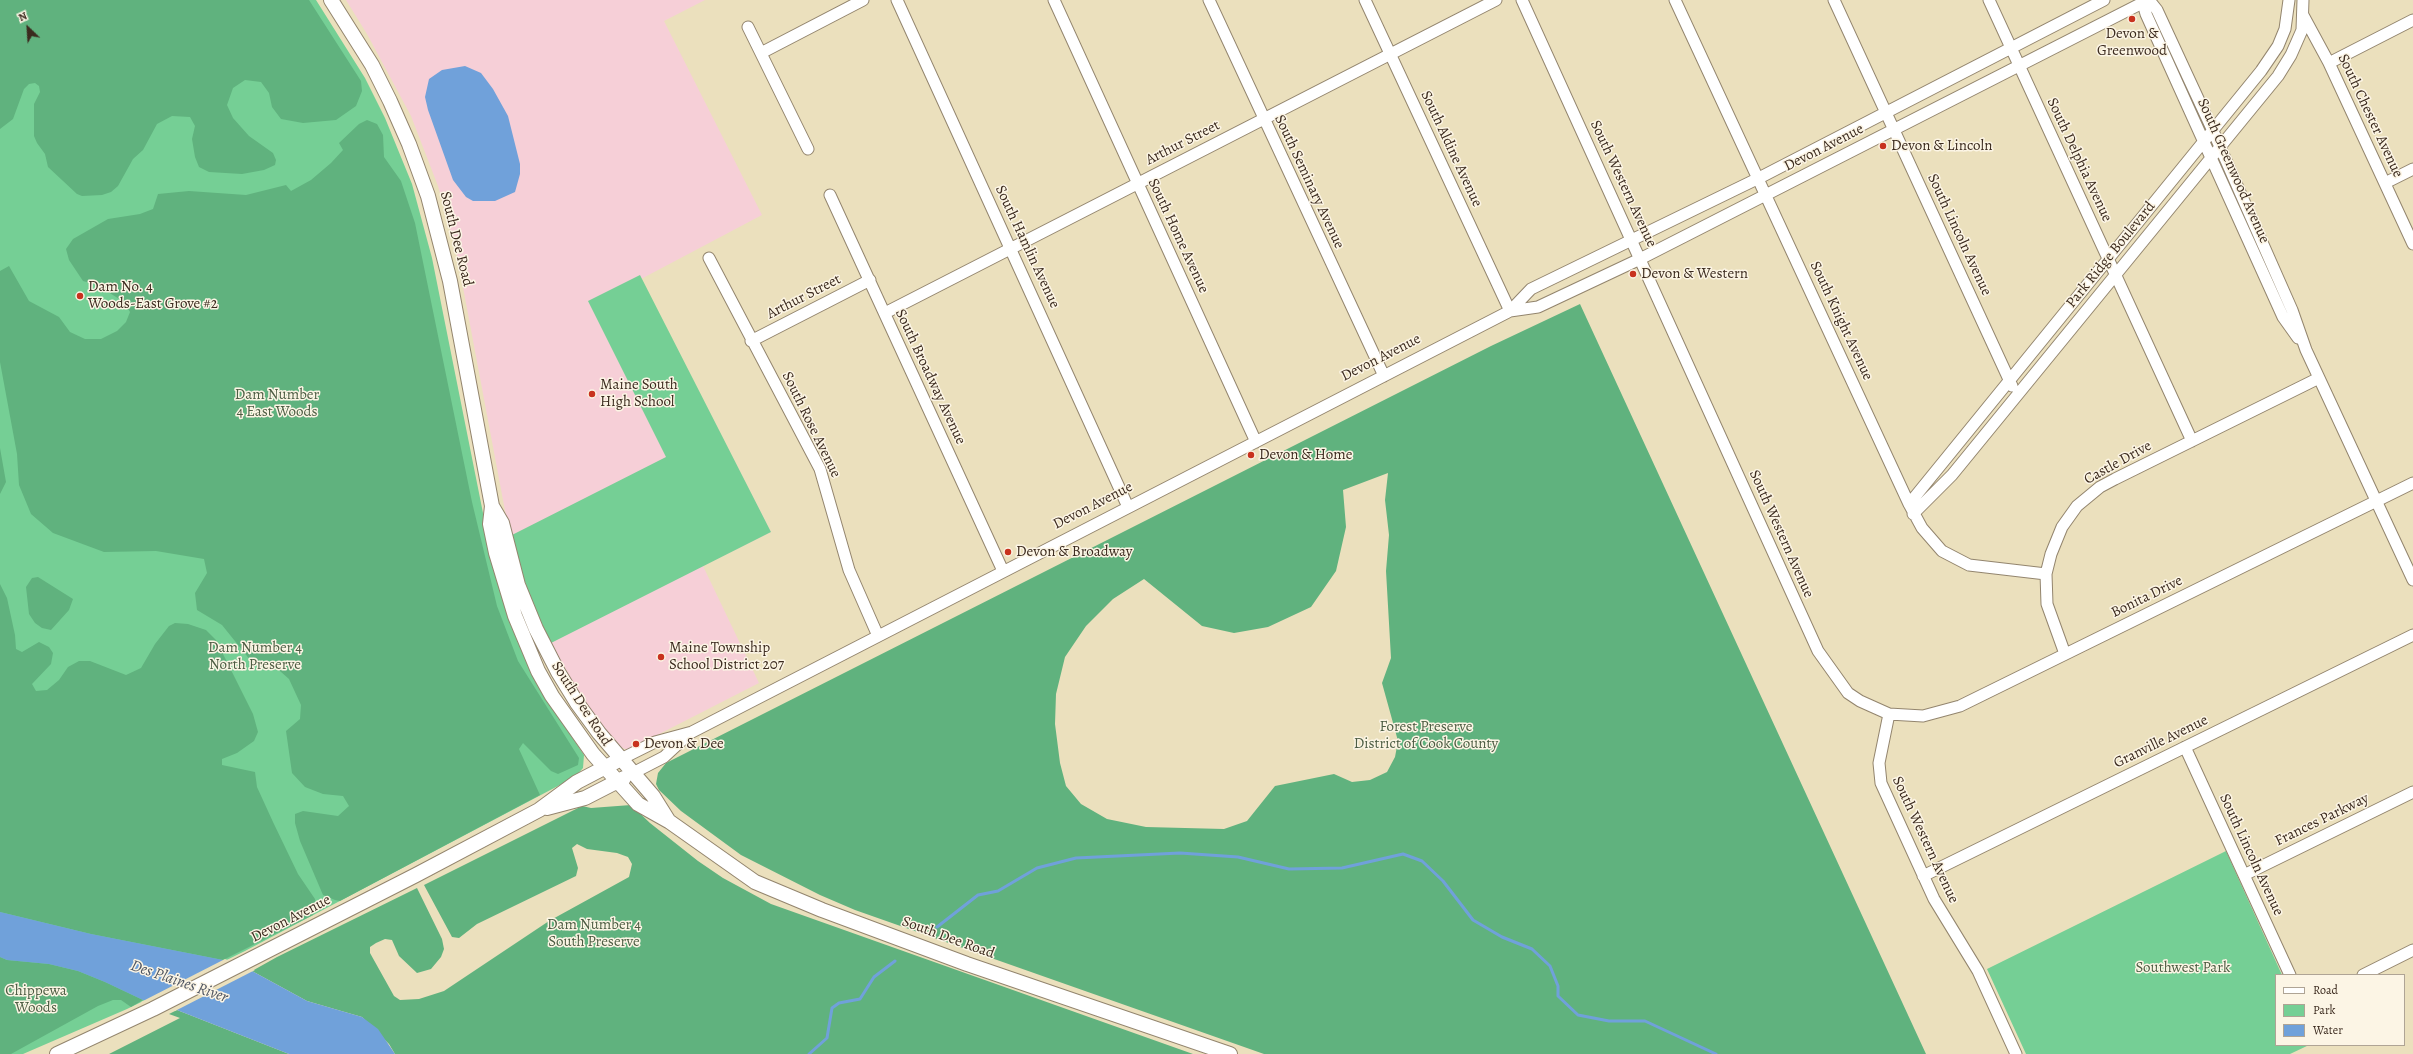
<!DOCTYPE html>
<style>
body{margin:0}
#map{position:relative;width:2413px;height:1054px;overflow:hidden;background:#ebe0bd;font-family:Alegreya,serif}
canvas{display:block}
.legend{position:absolute;left:2275px;top:974px;width:130px;height:72px;box-sizing:border-box;background:#fcf5e5;border:1px solid #afa495;margin:0;padding:5px 7px;list-style:none;font-size:12px;color:#3b2a1e}
.legend li{display:flex;align-items:center;gap:8px;height:20px}
.legend b{width:20px;border:1px solid #afa495}
.north{position:absolute;left:8px;top:8px;width:40px;height:40px;-webkit-text-stroke:3px #fcf5e5;paint-order:stroke;rotate:335deg;font-size:11px;font-weight:700;line-height:16px;text-align:center;color:#3b2a1e}
.north::after{content:'';display:block;margin:auto;width:14px;height:18px;background:#3b2a1e;clip-path:polygon(50% 0,100% 100%,50% 72%,0 100%)}
</style>
<div id="map">
<canvas width="2413" height="1054"></canvas>
<ul class="legend">
<li><b style="height:5px;background:#fff"></b>Road</li>
<li><b style="height:11px;background:#75cf95"></b>Park</li>
<li><b style="height:11px;background:#70a1da"></b>Water</li>
</ul>
<div class="north">N</div>
</div>
<script>
const context = document.querySelector('canvas').getContext('2d');
context.lineJoin = 'round';
function fill(path, color) { context.fillStyle = color; context.fill(path, 'evenodd'); }
const poly = rows => new Path2D(rows.map(r => 'M' + r).join(''));
function trace(path, color, width, dash) { context.strokeStyle = color; context.lineWidth = width; context.lineCap = dash ? 'butt' : 'round'; context.setLineDash(dash || []); context.stroke(path); }
function write(font, color, halo, rows, align = 'center') {
  context.font = font + ' Alegreya,serif'; context.lineWidth = 3; context.setLineDash([]); context.textBaseline = 'middle'; context.strokeStyle = halo; context.fillStyle = color; for (const [text, x, y, turn = 0] of rows) {
    context.save(); context.translate(x, y); context.rotate((+turn || 0) * Math.PI / 180); context.textAlign = isNaN(turn) ? turn : align; if (halo) context.strokeText(text, 0, 0); context.fillText(text, 0, 0); context.restore();
  }
}
fill(poly([
 [346,0,705,0,664,21,762,215,641,279,771,532,703,566,759,683,628,750,615,745,608,737,574,684,551,643,509,532,456,250,438,186,411,116,367,34]
]), '#f6cfd7');
fill(poly([
 [0,0,316,0,365,78,385,118,412,184,432,258,493,563,556,713,584,755,583,768,575,777,245,951,127,1009,23,1054,0,1054],
 [640,275,771,532,551,643,532,603,510,536,666,457,588,301],
 [2226,851,2282,975,2276,975,2276,1045,2309,1045,2290,1054,2026,1054,1987,969]
]), '#75cf95');
fill(poly([
 [0,0,309,0,361,81,362,91,356,106,336,120,303,123,281,119,272,107,269,93,261,82,245,80,233,88,227,105,233,118,249,136,273,153,276,160,275,165,264,170,242,174,209,172,199,167,195,157,192,139,195,126,190,117,172,116,157,124,143,150,133,159,118,186,111,192,102,195,82,196,77,194,48,167,45,154,37,143,34,136,34,104,40,92,39,86,35,83,29,84,24,89,13,119,0,129],
 [367,120,377,124,383,135,384,157,401,181,415,223,472,502,497,606,518,661,579,758,578,765,558,774,551,771,523,743,519,749,540,795,340,901,335,900,323,895,300,841,295,823,295,814,303,811,338,816,349,806,343,796,323,794,305,787,292,773,286,731,300,719,301,705,289,679,272,664,251,661,222,625,197,610,195,593,207,573,204,559,156,551,104,552,53,533,31,514,19,485,17,454,0,362,0,271,9,266,29,301,59,317,70,332,85,339,101,339,117,331,126,322,130,312,124,302,97,285,83,281,69,260,66,249,73,239,108,219,140,214,153,209,158,194,189,191,246,195,286,185,291,191,311,180,331,163,343,150,339,143,359,124],
 [1580,304,1926,1054,1264,1054,855,910,820,895,741,855,681,811,659,790,656,784,658,773,666,763,1491,346],
 [1388,473,1385,500,1389,535,1386,571,1391,658,1382,683,1398,741,1395,757,1387,772,1370,780,1352,782,1334,774,1275,786,1247,821,1224,829,1146,827,1107,819,1081,804,1066,786,1060,763,1055,724,1056,694,1065,657,1086,626,1113,599,1144,579,1202,626,1234,633,1268,627,1311,607,1336,571,1346,527,1343,490],
 [0,448,6,482,0,494],
 [38,577,73,599,69,610,51,630,42,628,35,623,29,614,26,587,32,578],
 [0,584,7,598,15,635,16,649,22,652,39,642,49,647,53,653,51,664,32,684,36,691,47,690,59,680,68,667,79,661,90,661,126,675,141,668,155,644,169,626,175,623,188,624,206,630,216,640,253,714,258,732,254,741,237,753,222,759,222,765,255,772,257,787,273,822,298,874,315,899,316,907,313,915,223,960,91,934,0,912],
 [631,805,650,823,698,861,723,878,771,904,1193,1054,395,1054,389,1044,362,1017,307,1001,252,971,277,957,417,888,442,939,444,949,441,957,431,969,417,973,399,956,392,940,385,939,376,943,370,947,370,953,394,996,400,1000,419,999,444,991,549,921,629,877,632,864,628,857,617,853,587,849,577,844,572,848,578,868,576,876,477,924,459,938,452,937,424,885,582,806,591,808],
 [0,957,7,960,49,964,78,971,105,982,143,1000,131,1007,121,1000,113,1000,98,1006,11,1054,0,1054],
 [177,1010,289,1054,109,1054,180,1018,169,1014]
]), '#60b27e');
fill(poly([
 [465,66,481,73,493,89,508,116,520,164,520,174,515,192,495,201,473,201,466,197,453,180,428,110,425,97,429,79,442,70],
 [0,912,91,934,223,960,252,971,307,1001,362,1017,378,1029,395,1054,289,1054,177,1010,143,1000,105,982,78,971,49,964,7,960,0,957]
]), '#70a1da');
fill(poly([
 [225,959,255,970,175,1011,141,1002]
]), '#ebe0bd');
trace(poly([
 [937,927,978,895,998,891,1037,868,1076,858,1180,853,1238,857,1289,869,1342,868,1403,854,1422,861,1443,881,1473,920,1502,937,1532,949,1550,966,1558,986,1558,996,1578,1015,1609,1021,1645,1021,1716,1054],
 [809,1054,827,1038,832,1008,839,1003,860,999,874,977,895,961]
]), '#70a1da', 3);
const minor = poly([
 [897,0,1128,507],
 [1054,0,1256,442],
 [1209,0,1384,376],
 [1365,0,1510,311],
 [1522,0,1818,651,1848,693,1860,701,1889,714,1879,763,1881,783,1934,899,1978,971,2016,1054],
 [1675,0,1909,504,1922,528,1942,551,1969,565,2046,574],
 [1834,0,2012,386],
 [1989,0,2192,441],
 [2142,0,2146,14,2283,317,2298,338],
 [2149,0,2157,10,2213,131,2292,310,2306,350,2413,580],
 [2303,15,2329,63,2413,244],
 [748,27,808,149],
 [761,53,863,0],
 [2329,63,2413,20],
 [2385,183,2413,169],
 [830,195,1003,571],
 [709,258,820,469,849,570,878,636],
 [1510,311,1531,289,1759,178,2104,0],
 [885,313,1496,0],
 [751,341,870,280],
 [1909,504,2261,71,2278,46,2285,29,2289,0],
 [1913,514,1952,475,2278,76,2291,55,2302,30,2303,0],
 [2065,654,2047,604,2046,574,2051,554,2062,527,2077,506,2100,487,2115,479,2319,378],
 [1889,714,1923,716,1960,706,2413,483],
 [2185,747,2290,975],
 [621,759,655,742,692,732,1510,311,1538,307,1640,259,2148,0],
 [633,773,664,757,690,733],
 [2244,875,2413,792],
 [1923,876,2413,635],
 [2363,975,2413,950]
]);
const major = poly([
 [331,0,372,65,390,101,409,144,428,196,450,281,492,506,490,524,496,553,515,616,538,671,552,696,593,754,638,804,670,822,755,882,822,910,967,964,1230,1054],
 [492,506,502,523,518,585,536,629,558,672,577,703,599,733,653,796,668,820],
 [547,808,585,798,624,778],
 [57,1054,153,1009,416,875,539,810,577,782,621,759]
]);
trace(minor, '#93856e', 13);
trace(major, '#93856e', 16);
trace(minor, '#fff', 11);
trace(major, '#fff', 14);
for (const [x, y, r, color] of [
 [2132,19,4,"#c8321e"],
 [1883,146,4,"#c8321e"],
 [1633,274,4,"#c8321e"],
 [80,296,4,"#c8321e"],
 [592,394,4,"#c8321e"],
 [1251,455,4,"#c8321e"],
 [1008,552,4,"#c8321e"],
 [661,657,4,"#c8321e"],
 [636,744,4,"#c8321e"]
]) { const dot = new Path2D(); dot.arc(x, y, r, 0, 2 * Math.PI); context.fillStyle = color; context.fill(dot); trace(dot, '#fcf5e5', 1.5); }
write('15px', '#3b2a1e', '#fcf5e5', [
 ["Devon &",2132,34,"center"],
 ["Greenwood",2132,51,"center"],
 ["Devon & Lincoln",1891,146],
 ["Devon & Western",1641,274],
 ["Dam No. 4",88,287],
 ["Woods-East Grove #2",88,304],
 ["Maine South",600,385],
 ["High School",600,402],
 ["Devon & Home",1259,455],
 ["Devon & Broadway",1016,552],
 ["Maine Township",669,648],
 ["School District 207",669,665],
 ["Devon & Dee",644,744]
], 'left');
write('15px', '#3b2a1e', '#fcf5e5', [
 ["South Chester Avenue",2370,116,65],
 ["Arthur Street",1183,143,-27],
 ["Devon Avenue",1824,148,-27],
 ["South Aldine Avenue",1451,149,65],
 ["South Delphia Avenue",2079,160,65],
 ["South Greenwood Avenue",2233,171,66],
 ["South Seminary Avenue",1309,182,65],
 ["South Western Avenue",1623,184,65],
 ["South Lincoln Avenue",1959,235,65],
 ["South Home Avenue",1178,236,65],
 ["South Dee Road",456,239,76],
 ["South Hamlin Avenue",1027,247,65],
 ["Park Ridge Boulevard",2111,255,-51],
 ["Arthur Street",804,297,-27],
 ["South Knight Avenue",1841,321,65],
 ["Devon Avenue",1381,358,-27],
 ["South Broadway Avenue",930,377,65],
 ["South Rose Avenue",811,425,64],
 ["Castle Drive",2118,463,-29],
 ["Devon Avenue",1093,506,-27],
 ["South Western Avenue",1781,534,66],
 ["Bonita Drive",2147,597,-26],
 ["South Dee Road",581,704,57],
 ["Granville Avenue",2161,742,-26],
 ["Frances Parkway",2322,820,-26],
 ["South Western Avenue",1925,840,65],
 ["South Lincoln Avenue",2251,855,65],
 ["Devon Avenue",291,919,-27],
 ["South Dee Road",948,938,20]
]);
write('15px', '#4c5c42', '#fcf5e5', [
 ["Dam Number",277,395],
 ["4 East Woods",277,412],
 ["Dam Number 4",255,648],
 ["North Preserve",255,665],
 ["Forest Preserve",1426,727],
 ["District of Cook County",1426,744],
 ["Dam Number 4",594,925],
 ["South Preserve",594,942],
 ["Southwest Park",2183,968],
 ["Chippewa",36,991],
 ["Woods",36,1008]
]);
write('italic 16px', '#4e5460', '#fcf5e5', [
 ["Des Plaines River",179,982,19]
]);
</script>
